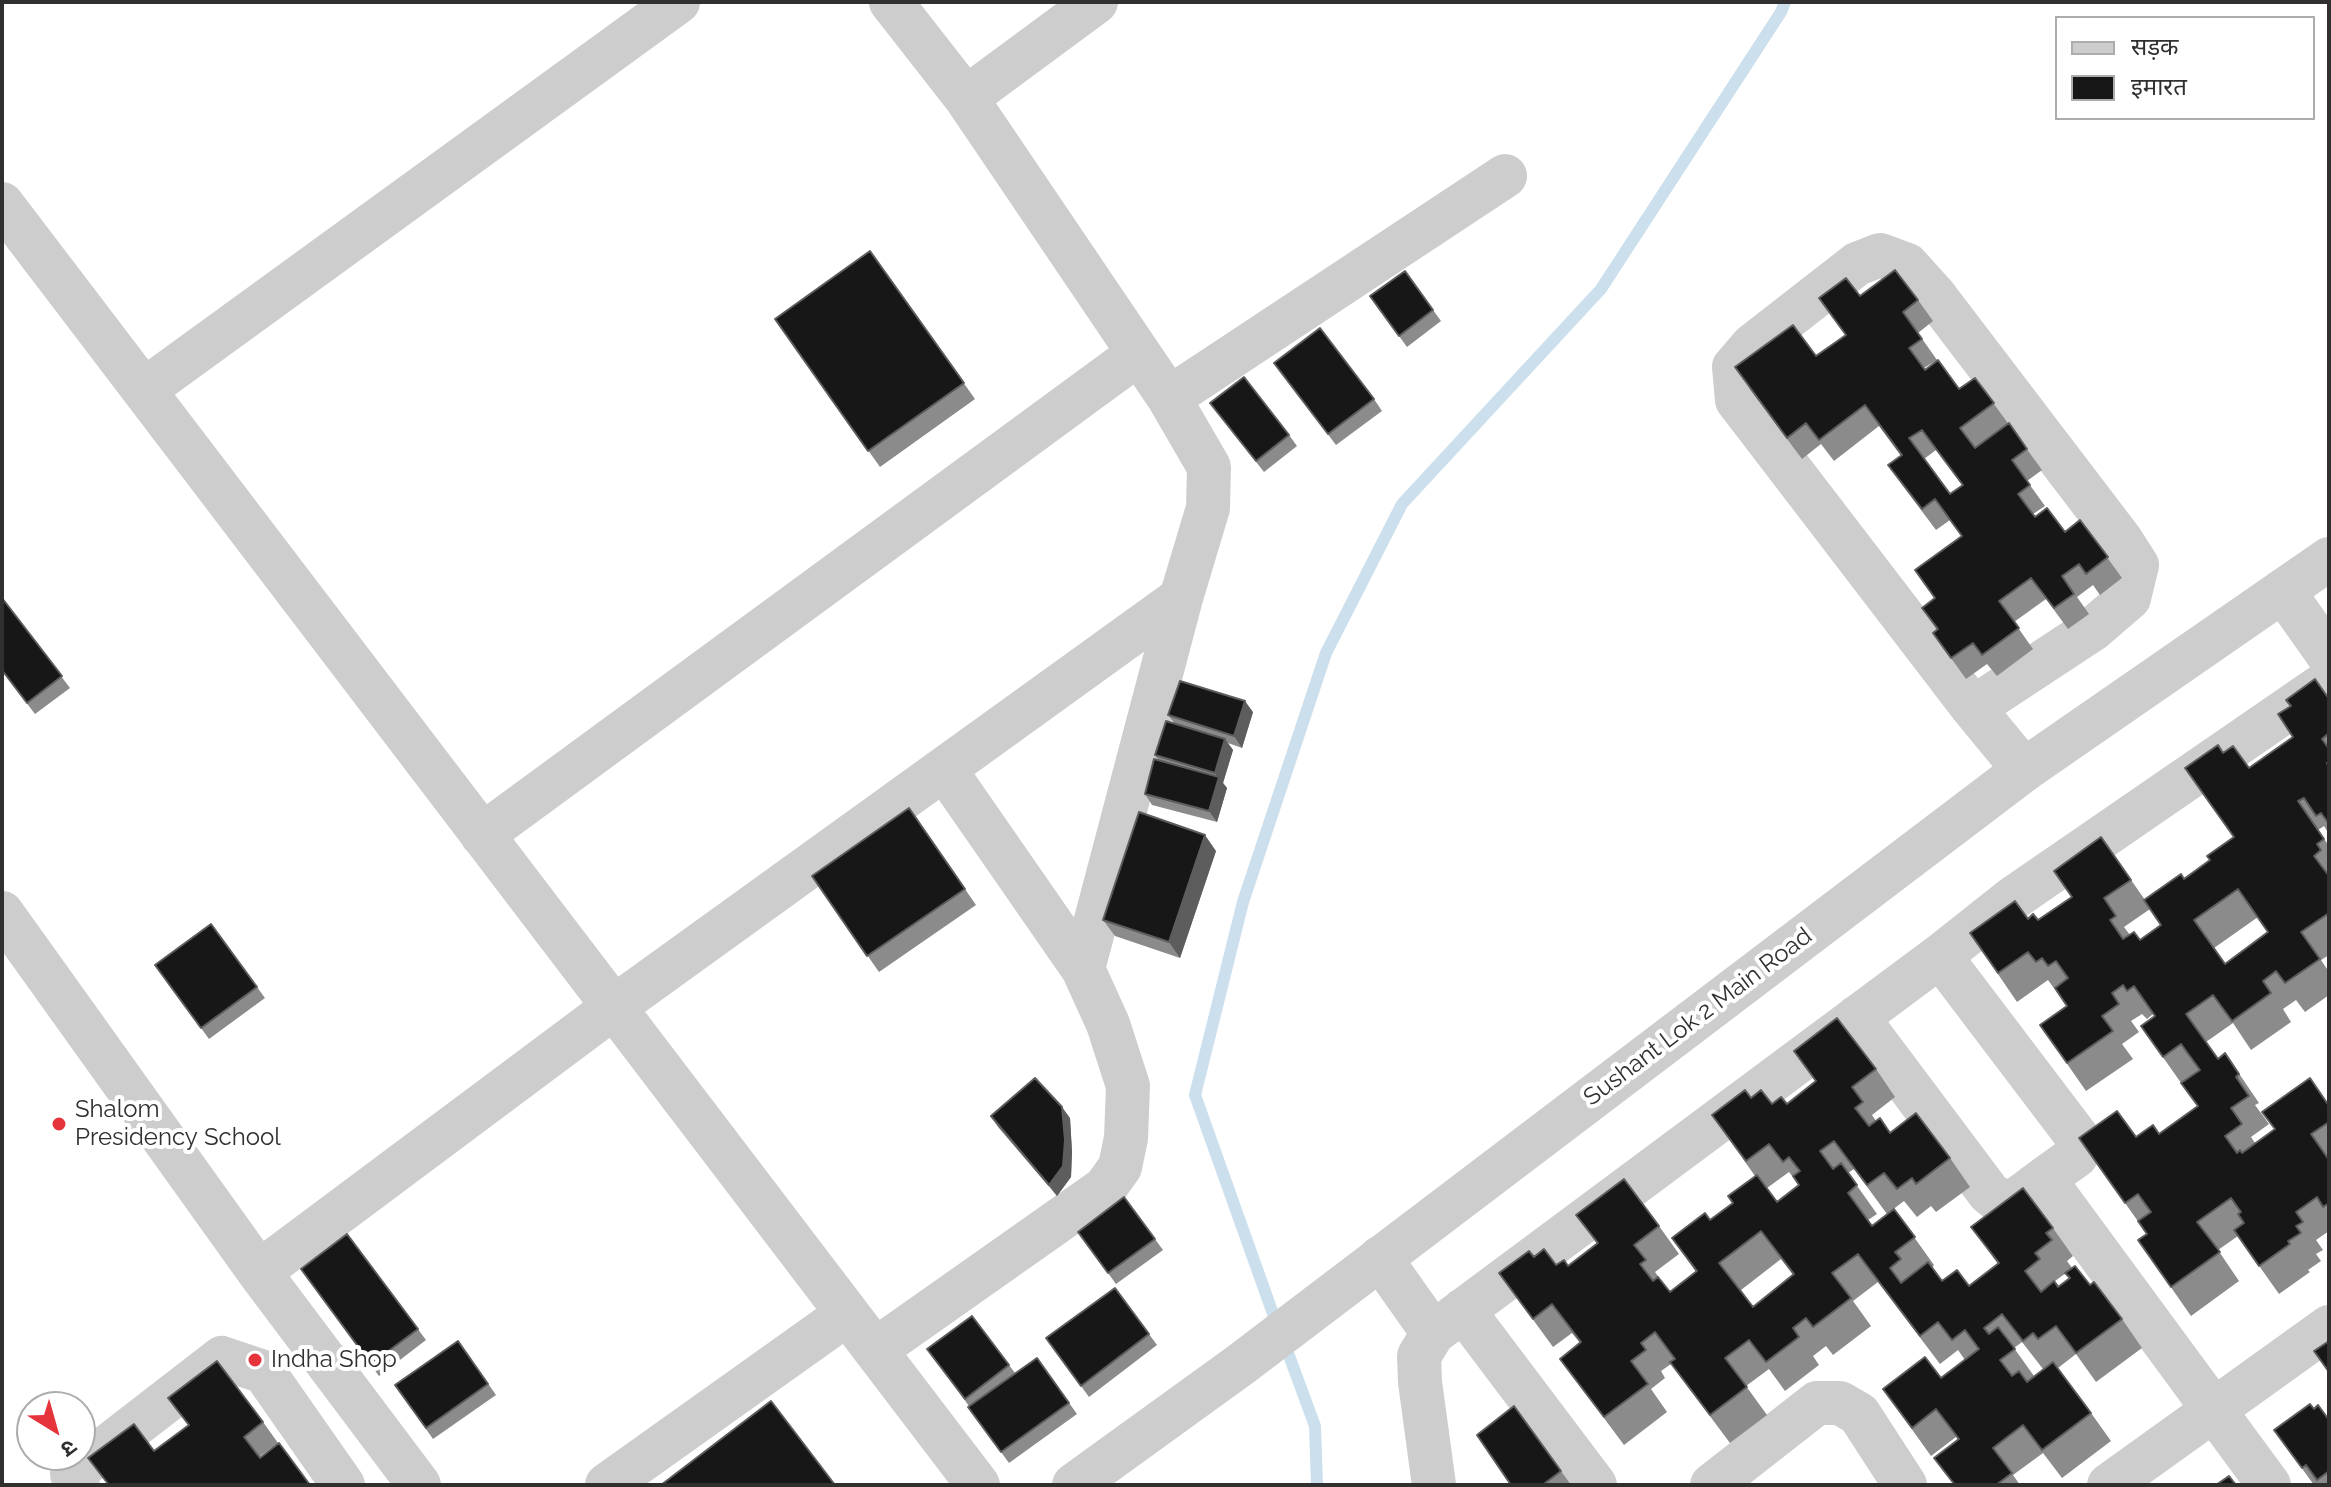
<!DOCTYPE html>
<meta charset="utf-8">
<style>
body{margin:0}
#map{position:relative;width:2331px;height:1487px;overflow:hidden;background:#fff;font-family:Raleway,"Noto Sans Devanagari",sans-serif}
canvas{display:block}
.frame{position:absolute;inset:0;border:4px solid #303030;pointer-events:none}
.legend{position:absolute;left:2055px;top:16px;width:260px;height:104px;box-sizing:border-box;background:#fff;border:2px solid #acacac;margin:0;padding:10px 14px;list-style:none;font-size:24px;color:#303030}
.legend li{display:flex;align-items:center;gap:16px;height:40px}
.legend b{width:40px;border:2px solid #acacac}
.north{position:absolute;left:16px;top:1391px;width:80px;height:80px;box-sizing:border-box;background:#fff;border:2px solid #acacac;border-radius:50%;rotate:143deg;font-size:22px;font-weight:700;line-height:32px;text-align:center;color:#303030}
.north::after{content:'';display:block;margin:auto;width:28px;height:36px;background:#e6343d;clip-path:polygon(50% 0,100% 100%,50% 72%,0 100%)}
</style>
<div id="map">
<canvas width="2331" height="1487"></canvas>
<div class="frame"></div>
<ul class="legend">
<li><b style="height:10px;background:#cdcdcd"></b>सड़क</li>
<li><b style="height:22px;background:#171717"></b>इमारत</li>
</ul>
<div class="north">उ</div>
</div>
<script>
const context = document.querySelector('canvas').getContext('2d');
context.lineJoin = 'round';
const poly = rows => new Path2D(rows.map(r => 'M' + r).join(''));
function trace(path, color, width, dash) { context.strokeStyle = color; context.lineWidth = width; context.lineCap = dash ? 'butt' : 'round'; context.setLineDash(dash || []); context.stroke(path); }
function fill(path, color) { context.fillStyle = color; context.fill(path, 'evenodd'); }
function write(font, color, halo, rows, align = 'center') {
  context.font = font + ' Raleway,sans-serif'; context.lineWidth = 8; context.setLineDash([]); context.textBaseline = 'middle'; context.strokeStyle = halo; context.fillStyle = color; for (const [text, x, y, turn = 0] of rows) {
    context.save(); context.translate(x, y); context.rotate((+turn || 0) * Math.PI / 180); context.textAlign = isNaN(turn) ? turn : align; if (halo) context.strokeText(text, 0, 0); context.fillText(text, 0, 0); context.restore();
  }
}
trace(poly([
 [1277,1325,1195,1095,1243,902,1326,653,1402,504,1601,289,1781,12,1785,2],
 [1284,1342,1315,1426,1317,1485]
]), '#cbdfed', 12);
trace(poly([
 [891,2,966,98,1169,398,1209,467,1208,508,1181,598,1083,969],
 [966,98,1096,2],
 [2,204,978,1485],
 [144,390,678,2],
 [1169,398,1505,176],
 [2283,591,2329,656],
 [1973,708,2093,629,2129,598,2137,565,2121,540,1935,296,1907,265,1880,255,1857,264,1753,345,1734,367,1737,400,1973,708,2024,770],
 [482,835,1138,354],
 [2,913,259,1272,419,1485],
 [1940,956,2078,1138,2081,1147,2076,1156,2044,1179],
 [1857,1017,1989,1193,1999,1201,2016,1200,2044,1179,2269,1485],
 [1380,1258,1433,1333],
 [259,1272,614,1007,1181,598],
 [1463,1310,1595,1485],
 [875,1350,1105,1188,1120,1167,1126,1138,1128,1086,1108,1024,1083,969,945,770],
 [78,1485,72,1474,222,1358,264,1372,343,1485],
 [607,1485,847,1314],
 [1434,1485,1420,1382,1419,1356,1433,1333,1940,956,2012,899,2329,681],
 [1712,1485,1817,1403,1840,1403,1859,1414,1905,1485],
 [2109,1485,2329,1327]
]), '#cdcdcd', 44);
trace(poly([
 [1074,1485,1240,1365,2024,770,2329,559]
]), '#cdcdcd', 44);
fill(poly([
 [870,251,975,399,880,467,775,319],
 [1405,271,1441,321,1407,347,1370,296],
 [1860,296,1918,300,1933,321,1918,333,1937,360,1924,368,1959,389,1975,378,2042,470,2027,481,2045,506,2033,514,2035,517,2065,532,2080,520,2122,578,2100,595,2093,585,2077,597,2089,614,2068,629,2046,599,2014,622,2033,649,1997,676,1987,664,1966,679,1933,633,1937,630,1922,608,1934,598,1962,536,1950,520,1936,530,1903,486,1888,465,1901,456,1879,426,1834,461,1821,444,1802,459,1749,388,1816,356,1846,335],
 [1936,450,1962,485,1950,494,1924,459],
 [1282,374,1374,399,1382,411,1336,445],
 [1210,403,1289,435,1297,446,1264,472],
 [2,598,70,688,35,714,2,671],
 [2329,699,2329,834,2324,826,2318,830,2329,846,2329,955,2321,960,2329,972,2329,995,2305,1012,2296,1000,2283,1009,2291,1022,2251,1050,2233,1023,2206,1042,2218,1059,2225,1053,2259,1103,2255,1105,2269,1124,2251,1137,2255,1143,2329,1106,2329,1231,2316,1240,2323,1250,2316,1254,2321,1261,2308,1270,2310,1272,2279,1294,2238,1236,2218,1250,2239,1281,2191,1316,2138,1240,2147,1234,2079,1138,2136,1137,2159,1134,2198,1107,2141,1026,2155,1016,2153,1014,2147,1019,2142,1014,2131,1021,2139,1032,2122,1044,2133,1059,2086,1091,2040,1025,2067,1006,2048,980,2017,1002,1970,933,2028,919,2038,920,2072,897,2101,837,2145,900,2184,879,2210,861,2234,837,2223,753,2249,768,2293,737],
 [2150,909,2161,925,2140,940,2130,935,2124,927],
 [2258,917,2268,932,2225,964,2214,948],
 [1253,712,1242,748,1228,743,1233,750,1223,783,1227,788,1217,822,1152,805,1145,794,1159,761,1155,755,1174,723,1168,715],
 [909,808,976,905,879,972,812,876],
 [1216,851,1180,958,1115,936,1103,920],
 [211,924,265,998,209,1039,155,965],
 [1794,1051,1876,1069,1895,1097,1872,1115,1876,1121,1890,1133,1950,1158,1970,1187,1936,1212,1931,1206,1917,1217,1904,1201,1887,1214,1854,1169,1848,1173,1877,1214,1868,1220,1872,1226,1894,1209,1934,1265,1932,1268,1942,1281,1969,1286,1998,1264,1971,1227,2053,1228,2073,1256,2067,1261,2072,1268,2090,1285,2122,1319,2142,1348,2096,1382,2076,1354,2058,1368,2053,1362,2043,1369,2022,1342,2014,1348,2034,1376,2091,1413,2111,1441,2062,1478,2043,1453,2013,1475,2020,1485,1954,1485,1934,1458,1958,1440,1956,1437,1931,1456,1883,1389,1941,1378,1965,1360,1958,1350,1940,1364,1878,1282,1853,1301,1871,1326,1833,1355,1826,1346,1813,1356,1819,1365,1785,1391,1769,1369,1746,1386,1767,1415,1730,1443,1671,1364,1661,1371,1665,1378,1651,1389,1667,1412,1624,1445,1560,1359,1580,1343,1572,1333,1553,1347,1499,1273,1534,1257,1556,1265,1568,1266,1597,1244,1576,1215,1659,1226,1679,1254,1655,1272,1670,1292,1696,1272,1672,1238,1710,1220,1733,1203,1755,1176,1712,1115,1751,1098,1772,1104,1787,1104,1816,1082],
 [1789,1172,1799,1185,1777,1202,1767,1188],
 [1781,1259,1793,1275,1753,1307,1741,1290],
 [2066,1273,2069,1278,2059,1286,2055,1281],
 [991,1116,1070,1118,1072,1152,1071,1177,1057,1196,998,1127],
 [1124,1197,1163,1250,1116,1284,1078,1232],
 [347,1234,426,1340,379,1376,301,1269],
 [1115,1288,1157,1345,1089,1397,1046,1338],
 [972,1316,1015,1373,1037,1358,1077,1414,1009,1463,968,1407,969,1406,927,1349],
 [458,1341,496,1395,433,1439,395,1385],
 [168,1398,263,1422,278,1443,259,1457,310,1485,108,1485,88,1458,154,1451,188,1425],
 [1514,1406,1571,1485,1511,1485],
 [2314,1409,2329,1420,2329,1485,2314,1485,2274,1430]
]), '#8b8b8b');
fill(poly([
 [1245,701,1253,712,1242,748,1234,736],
 [1225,739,1233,750,1223,783,1227,788,1217,822,1209,811,1218,778,1215,773],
 [1205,835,1216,851,1180,958,1169,942],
 [1062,1107,1070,1118,1072,1152,1071,1177,1057,1196,1049,1185]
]), '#5d5d5d');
const building = poly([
 [870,251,964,383,868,451,775,319,870,251],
 [1895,270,1918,300,1903,312,1922,339,1909,348,1925,370,1938,360,1959,389,1975,378,1994,403,1960,428,1975,448,2009,423,2027,449,2012,460,2030,485,2018,494,2035,517,2047,508,2065,532,2080,520,2108,557,2086,574,2079,564,2062,576,2074,594,2054,608,2031,578,1999,601,2019,628,1982,655,1973,643,1951,658,1933,633,1938,629,1922,608,1935,598,1915,570,1962,536,1935,499,1922,509,1888,465,1902,455,1865,405,1819,440,1806,423,1787,438,1735,367,1793,325,1816,356,1846,335,1819,298,1846,278,1860,296,1895,270],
 [1922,430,1963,485,1950,494,1909,438,1922,430],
 [1405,271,1433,310,1399,336,1370,296,1405,271],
 [1320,328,1374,399,1328,434,1274,363,1320,328],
 [1244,377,1289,435,1256,461,1210,403,1244,377],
 [2,598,62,676,27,703,2,670,2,598],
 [2315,679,2329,699,2329,733,2322,739,2329,749,2329,762,2327,763,2329,767,2329,824,2321,813,2316,816,2304,798,2298,801,2324,839,2317,844,2321,850,2314,856,2329,876,2329,913,2301,932,2320,959,2285,983,2276,971,2263,981,2271,993,2232,1021,2213,995,2186,1014,2218,1059,2225,1053,2239,1074,2236,1077,2249,1096,2231,1108,2242,1124,2225,1136,2237,1153,2240,1150,2242,1153,2275,1129,2262,1112,2310,1078,2329,1106,2329,1122,2311,1134,2329,1160,2329,1203,2323,1207,2317,1197,2296,1212,2303,1222,2296,1226,2301,1233,2288,1241,2290,1244,2259,1266,2234,1230,2244,1223,2238,1214,2241,1212,2231,1198,2197,1222,2220,1252,2171,1287,2138,1240,2147,1234,2138,1221,2151,1212,2138,1194,2125,1203,2079,1138,2117,1111,2136,1137,2153,1125,2159,1134,2198,1106,2181,1083,2200,1070,2181,1044,2163,1057,2141,1026,2155,1016,2134,986,2127,991,2123,985,2112,993,2119,1004,2102,1016,2113,1031,2067,1063,2040,1025,2067,1006,2055,988,2068,978,2056,961,2048,966,2042,958,2036,962,2028,952,1998,973,1970,933,2015,901,2028,919,2033,914,2038,920,2072,897,2054,871,2101,837,2131,880,2104,898,2116,916,2110,920,2123,939,2134,932,2140,940,2161,925,2144,900,2181,874,2184,879,2210,860,2207,856,2234,837,2185,768,2218,745,2223,753,2233,746,2249,768,2293,737,2278,714,2291,706,2286,700,2315,679],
 [2238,889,2268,932,2225,964,2194,920,2238,889],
 [1180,681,1245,701,1234,736,1168,715,1180,681],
 [1166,721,1225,739,1215,773,1155,755,1166,721],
 [1154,759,1219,777,1209,811,1145,794,1154,759],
 [909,808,965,889,867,956,812,876,909,808],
 [1139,812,1205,835,1169,942,1103,920,1139,812],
 [211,924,257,987,201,1028,155,965,211,924],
 [1837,1018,1876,1069,1852,1087,1863,1102,1855,1108,1869,1126,1880,1118,1890,1133,1916,1113,1950,1158,1916,1184,1912,1178,1897,1189,1884,1173,1867,1185,1834,1141,1820,1151,1833,1169,1841,1163,1857,1185,1848,1193,1872,1226,1894,1209,1915,1237,1895,1252,1901,1259,1890,1268,1901,1283,1928,1262,1942,1281,1957,1270,1969,1286,1999,1263,1971,1227,2023,1188,2053,1228,2046,1233,2052,1240,2035,1253,2040,1259,2025,1271,2041,1292,2054,1281,2058,1287,2070,1278,2065,1273,2075,1266,2090,1285,2094,1282,2122,1319,2076,1353,2056,1326,2038,1339,2033,1333,2023,1341,2002,1314,1984,1328,1989,1334,1998,1327,2015,1349,2000,1360,2012,1376,2019,1371,2027,1382,2053,1362,2091,1413,2042,1450,2023,1425,1993,1448,2012,1473,1996,1485,1955,1485,1934,1458,1959,1439,1936,1409,1912,1428,1883,1389,1925,1357,1941,1378,1979,1349,1965,1330,1952,1340,1938,1322,1920,1336,1858,1254,1832,1273,1851,1298,1813,1327,1806,1318,1793,1328,1799,1337,1766,1362,1749,1340,1725,1358,1747,1387,1710,1415,1670,1362,1675,1359,1655,1332,1641,1343,1646,1350,1631,1361,1648,1384,1604,1417,1560,1359,1581,1342,1552,1304,1533,1319,1499,1273,1529,1251,1534,1257,1544,1249,1556,1265,1564,1260,1568,1266,1598,1243,1576,1215,1624,1179,1659,1226,1634,1245,1646,1260,1640,1264,1653,1281,1658,1277,1670,1292,1697,1271,1672,1238,1705,1213,1710,1220,1733,1203,1728,1196,1757,1175,1777,1202,1799,1185,1793,1176,1800,1171,1789,1157,1783,1162,1769,1144,1746,1161,1712,1115,1745,1090,1751,1098,1761,1090,1772,1104,1781,1097,1787,1104,1816,1081,1794,1051,1837,1018],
 [1761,1231,1794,1274,1753,1307,1719,1263,1761,1231],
 [1035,1078,1062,1107,1065,1140,1063,1166,1049,1185,991,1116,1035,1078],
 [1124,1197,1155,1239,1108,1273,1078,1232,1124,1197],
 [347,1234,418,1329,371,1364,301,1269,347,1234],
 [1115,1288,1149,1334,1081,1386,1046,1338,1115,1288],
 [972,1316,1009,1365,965,1399,927,1349,972,1316],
 [458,1341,488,1384,426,1428,395,1385,458,1341],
 [2329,1341,2329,1372,2314,1351,2329,1341],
 [1037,1358,1069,1403,1001,1452,968,1407,1037,1358],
 [217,1361,263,1422,244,1437,260,1458,279,1443,310,1485,109,1485,88,1458,134,1424,154,1451,189,1425,168,1398,217,1361],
 [771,1401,835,1485,661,1485,771,1401],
 [2310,1404,2314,1409,2318,1405,2329,1420,2329,1471,2317,1480,2306,1465,2302,1468,2274,1430,2310,1404],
 [1514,1406,1561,1471,1545,1483,1547,1485,1511,1485,1477,1435,1514,1406],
 [2229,1476,2236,1485,2216,1485,2229,1476]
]);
fill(building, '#171717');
trace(building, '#5d5d5d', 2);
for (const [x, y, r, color] of [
 [59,1124,8,"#e6343d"],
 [255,1360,8,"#e6343d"]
]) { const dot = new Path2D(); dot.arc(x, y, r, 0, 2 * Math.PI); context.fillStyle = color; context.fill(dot); trace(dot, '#fff', 3); }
write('24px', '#303030', '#fff', [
 ["Sushant Lok 2 Main Road",1698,1017,-37]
]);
write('24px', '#303030', '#fff', [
 ["Shalom",75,1110],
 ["Presidency School",75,1138],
 ["Indha Shop",271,1360]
], 'left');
</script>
